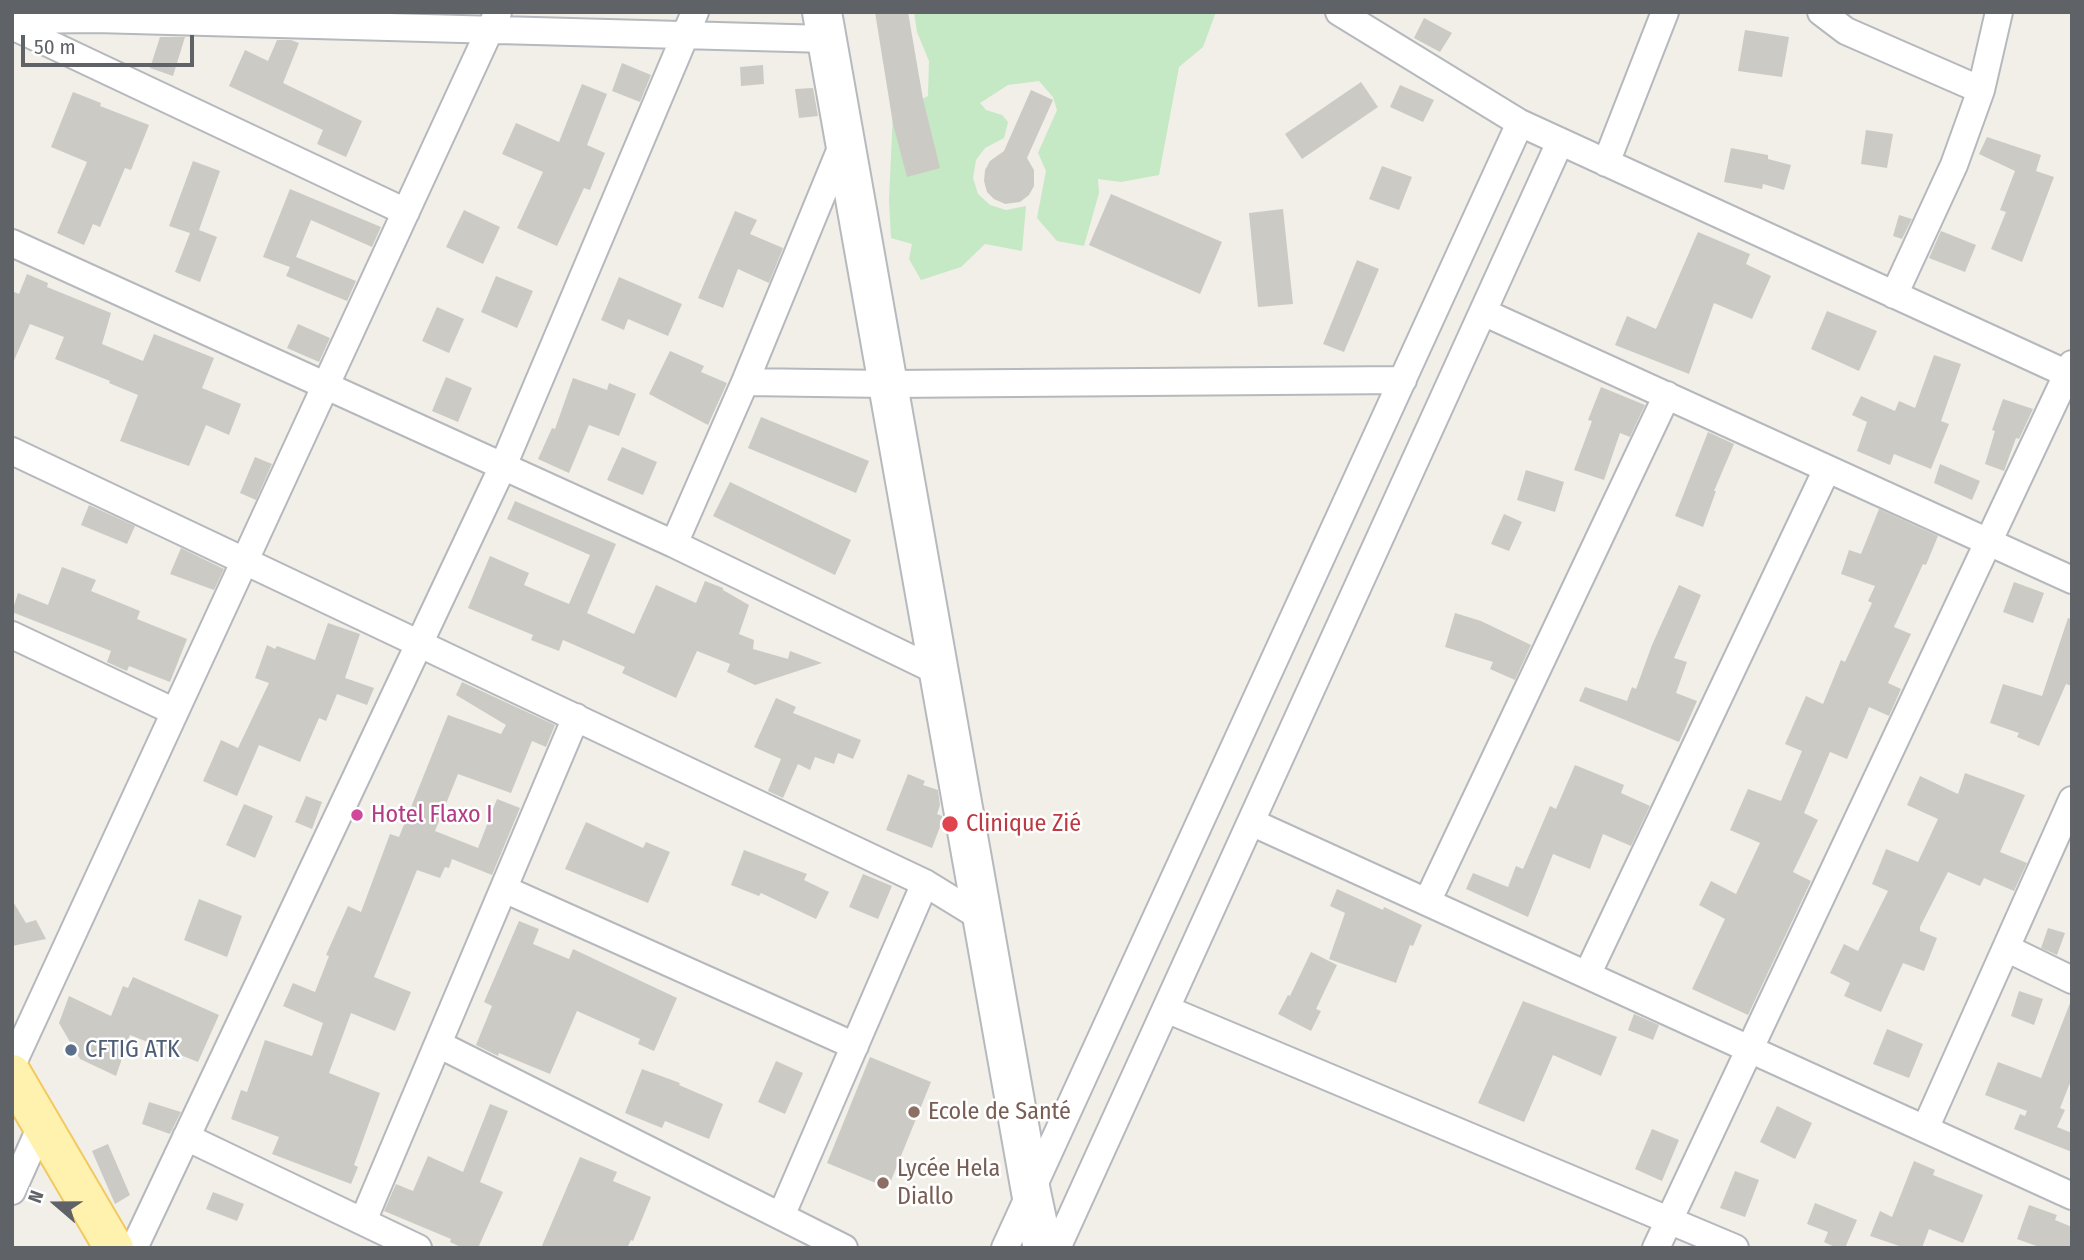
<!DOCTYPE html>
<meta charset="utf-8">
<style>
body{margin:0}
#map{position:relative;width:2084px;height:1260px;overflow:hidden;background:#f1efe8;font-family:"Fira Sans Condensed",sans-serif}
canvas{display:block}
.frame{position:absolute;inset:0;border:14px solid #5f6368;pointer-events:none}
.north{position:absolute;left:21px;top:1169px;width:70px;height:70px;-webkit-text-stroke:5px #fff;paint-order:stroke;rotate:290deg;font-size:19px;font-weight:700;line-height:28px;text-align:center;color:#5f6368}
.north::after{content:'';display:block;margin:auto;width:24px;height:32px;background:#5f6368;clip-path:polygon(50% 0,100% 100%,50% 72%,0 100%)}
.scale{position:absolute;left:21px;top:35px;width:173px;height:32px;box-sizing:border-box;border:4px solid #5f6368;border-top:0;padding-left:9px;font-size:21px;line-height:24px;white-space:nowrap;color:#5f6368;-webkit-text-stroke:5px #fff;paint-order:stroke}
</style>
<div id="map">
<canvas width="2084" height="1260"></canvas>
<div class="frame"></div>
<div class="north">N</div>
<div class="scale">50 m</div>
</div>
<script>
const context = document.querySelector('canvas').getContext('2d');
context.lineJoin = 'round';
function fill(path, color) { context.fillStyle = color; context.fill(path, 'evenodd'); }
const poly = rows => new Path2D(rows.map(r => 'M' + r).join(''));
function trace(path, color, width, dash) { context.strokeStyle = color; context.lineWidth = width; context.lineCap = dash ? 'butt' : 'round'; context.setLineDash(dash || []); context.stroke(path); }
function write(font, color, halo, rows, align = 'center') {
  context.font = font + ' "Fira Sans Condensed",sans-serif'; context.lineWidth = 5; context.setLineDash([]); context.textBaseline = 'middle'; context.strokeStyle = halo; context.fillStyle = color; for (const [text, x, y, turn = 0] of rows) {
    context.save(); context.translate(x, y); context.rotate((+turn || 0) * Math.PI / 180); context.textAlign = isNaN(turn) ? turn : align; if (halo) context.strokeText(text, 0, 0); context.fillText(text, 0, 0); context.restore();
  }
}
fill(poly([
 [914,12,1216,12,1203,47,1179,67,1159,175,1121,182,1098,179,1099,193,1084,246,1057,241,1037,218,1046,171,1038,153,1057,110,1053,97,1039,81,1008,85,980,103,986,110,1002,115,1008,122,1004,138,985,148,976,160,973,178,978,194,990,205,1006,210,1026,206,1022,251,985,244,961,267,921,280,909,259,912,244,891,238,889,200,893,113,928,96,929,61,917,32]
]), '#c5e8c5');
fill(poly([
 [875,12,908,12,923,99,940,168,907,177,893,124],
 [1424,18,1452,33,1440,52,1414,38],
 [1745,30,1789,37,1782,77,1738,71],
 [160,37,185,37,173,76,150,68],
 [277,40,291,40,299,43,283,83,362,121,346,157,317,144,323,130,229,86,245,50,268,61],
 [622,63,651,75,640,102,612,91],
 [763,65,764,84,741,86,740,67],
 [1361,82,1378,107,1302,159,1285,134],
 [582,84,607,94,587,145,605,153,590,190,584,188,557,246,517,228,543,172,502,154,516,123,559,142],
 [1400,85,1434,100,1423,122,1390,107],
 [813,88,818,116,799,118,795,89],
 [1031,90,1053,100,1027,158,1034,170,1034,186,1029,195,1020,202,1005,204,994,199,987,192,984,181,985,170,990,161,1004,151],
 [73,92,101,103,100,106,149,125,131,170,125,168,100,227,93,224,84,245,57,233,87,162,51,147],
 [1866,130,1893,134,1887,168,1861,164],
 [1987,137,2041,155,2036,171,2054,177,2022,262,1991,249,2006,212,2000,210,2015,171,1979,154],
 [1731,148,1768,155,1768,159,1791,165,1784,190,1763,184,1762,189,1724,182],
 [193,161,220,171,199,230,217,237,200,282,175,272,190,233,169,226],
 [1382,166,1412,177,1399,210,1369,199],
 [290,189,381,227,372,247,311,220,296,257,356,281,347,301,286,276,290,267,263,257],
 [1111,194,1222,242,1200,294,1089,245],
 [1283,209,1293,304,1258,307,1249,213],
 [464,210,500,227,483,264,446,247],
 [735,211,757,220,750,234,783,248,769,283,738,269,723,308,698,298],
 [1899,215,1912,219,1902,239,1893,236],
 [1941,231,1976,245,1965,272,1929,258],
 [1698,232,1750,254,1746,264,1771,276,1752,319,1714,303,1689,374,1615,345,1627,316,1656,329],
 [1357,260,1379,269,1344,352,1323,344],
 [27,274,48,283,47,287,111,313,102,344,143,361,154,334,214,358,202,388,241,404,229,435,206,425,189,466,120,441,138,395,109,383,110,381,55,359,64,337,30,324,12,365,12,291,19,294],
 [496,276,533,291,517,328,481,312],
 [619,277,682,304,668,336,628,319,624,330,601,320],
 [437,307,464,319,449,353,422,341],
 [1827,311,1877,331,1859,371,1811,349],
 [298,324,330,338,319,362,287,348],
 [670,351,704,366,701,372,727,383,708,425,649,394],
 [1934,355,1961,364,1941,421,1949,424,1931,469,1894,454,1890,465,1857,451,1867,422,1852,415,1861,396,1895,411,1899,401,1915,408],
 [446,377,472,388,458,422,432,411],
 [573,378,607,390,609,383,636,394,619,436,589,425,569,473,538,459,552,428,555,429],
 [1601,387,1645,405,1630,437,1620,433,1604,480,1574,470,1592,421,1588,420],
 [2003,399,2033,409,2019,439,2016,438,2004,471,1985,464,1995,431,1992,430],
 [761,417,869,461,856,493,748,448],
 [1708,432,1734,444,1714,491,1716,491,1703,527,1675,516],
 [622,447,657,462,643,495,607,480],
 [255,457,272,464,256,500,240,493],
 [1940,464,1980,481,1972,500,1934,483],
 [1526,470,1564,482,1555,512,1517,500],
 [730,482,851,540,835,575,713,516],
 [515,501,616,544,587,613,634,634,656,585,696,603,705,581,723,588,723,590,749,605,739,634,754,640,753,649,788,659,790,651,822,663,755,685,727,672,730,664,697,651,676,698,622,673,625,667,563,640,559,651,531,640,533,635,468,608,490,556,529,573,524,585,569,604,590,555,507,519],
 [89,505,135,526,127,544,81,525],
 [1879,509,1938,536,1926,565,1923,564,1894,627,1911,634,1888,683,1901,689,1889,716,1869,707,1847,759,1830,752,1804,813,1818,820,1793,872,1811,881,1748,1015,1692,989,1725,919,1699,905,1711,881,1736,894,1760,843,1730,830,1748,789,1781,801,1802,751,1785,744,1806,696,1823,704,1841,660,1845,662,1872,603,1868,601,1875,586,1841,574,1849,550,1861,554],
 [1504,514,1522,522,1509,551,1491,544],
 [181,548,224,569,214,590,170,574],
 [62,567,96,580,91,591,140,611,137,619,187,639,170,682,129,666,127,671,122,669,107,662,111,651,12,612,18,593,48,605],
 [2014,582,2044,593,2033,623,2003,612],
 [1679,585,1701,595,1674,658,1687,662,1676,693,1697,701,1679,742,1579,701,1585,687,1627,701,1632,687,1636,689,1652,645],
 [1455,613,1481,621,1531,645,1515,680,1490,669,1493,662,1445,647],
 [2068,618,2072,619,2072,686,2066,684,2039,746,2017,737,2019,733,1990,723,2003,684,2042,696],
 [328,623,360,634,345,678,374,688,367,705,337,694,326,721,319,718,300,762,259,745,237,796,203,781,221,740,238,748,269,683,255,678,267,645,275,649,277,646,315,660],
 [462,682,555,725,546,747,532,741,511,793,458,774,435,831,478,848,497,799,520,808,492,875,452,859,449,868,445,867,440,878,417,870,374,977,411,992,395,1031,351,1013,329,1073,380,1093,354,1165,358,1167,351,1184,272,1154,279,1137,231,1119,241,1090,247,1092,265,1040,312,1056,323,1023,283,1006,293,983,315,992,329,956,326,955,348,906,361,912,390,834,399,837,448,715,501,734,506,725,456,695],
 [776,698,796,707,793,713,861,740,853,759,838,753,834,764,815,757,810,770,798,764,783,798,768,791,781,759,754,747],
 [1575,765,1624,785,1621,793,1650,806,1631,846,1603,834,1590,869,1553,854,1528,917,1466,889,1473,873,1508,887,1516,866,1523,869,1550,806,1556,809],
 [1965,773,2025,795,2000,852,2027,863,2014,891,1984,878,1980,886,1948,872,1920,927,1920,931,1937,938,1924,971,1903,963,1881,1012,1844,996,1850,983,1830,973,1844,944,1858,951,1888,891,1872,884,1886,849,1918,862,1938,819,1907,805,1920,776,1958,794],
 [908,774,925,781,923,785,938,790,940,805,937,814,942,816,943,819,932,848,886,830],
 [306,796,322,802,312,829,295,822],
 [244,804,273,816,255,858,226,845],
 [586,822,643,848,646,842,670,852,648,903,565,869],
 [744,850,807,874,804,880,829,892,816,919,761,893,759,896,731,885],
 [863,874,892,886,878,919,849,907],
 [1337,889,1383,910,1384,907,1422,925,1413,946,1410,945,1396,983,1329,959,1345,913,1330,906],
 [199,899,242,916,227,957,184,940],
 [12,900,26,923,36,920,46,939,12,946],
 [519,921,539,929,533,944,569,959,573,949,677,998,654,1051,638,1044,640,1039,577,1011,550,1074,499,1053,498,1056,476,1045,492,1006,484,1002],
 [2048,928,2065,933,2057,955,2041,948],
 [1311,952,1337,965,1316,1009,1321,1011,1311,1031,1278,1014,1288,995,1290,996],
 [133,977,219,1015,198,1062,130,1035,116,1076,80,1059,59,1023,69,996,111,1016,123,986,128,988],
 [2019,991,2043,999,2034,1025,2011,1016],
 [1523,1001,1617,1037,1601,1076,1553,1055,1524,1122,1478,1103],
 [2070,1003,2072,1078,2060,1108,2065,1110,2057,1127,2072,1133,2072,1152,2014,1129,2020,1114,2025,1116,2027,1111,1985,1095,1998,1062,2041,1078],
 [1634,1014,1659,1025,1653,1040,1628,1030],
 [1887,1029,1923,1044,1909,1078,1873,1064],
 [870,1057,931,1082,888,1188,827,1163],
 [776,1061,803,1073,785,1114,758,1102],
 [642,1069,680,1083,679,1085,723,1104,709,1139,665,1121,662,1128,625,1113],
 [149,1102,181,1112,170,1134,142,1124],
 [490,1104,508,1111,480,1182,503,1192,478,1248,463,1248,450,1242,451,1239,384,1211,396,1184,413,1191,428,1156,463,1172],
 [1777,1106,1812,1123,1795,1159,1760,1142],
 [1652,1129,1679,1140,1662,1181,1635,1169],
 [108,1144,130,1195,115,1204,92,1151],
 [580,1157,617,1172,613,1181,651,1197,633,1241,631,1240,627,1248,541,1248],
 [1914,1161,1935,1170,1933,1175,1983,1195,1963,1243,1929,1229,1922,1248,1905,1248,1870,1236,1880,1211,1892,1217],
 [1735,1171,1759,1180,1745,1217,1720,1208],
 [213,1192,244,1204,237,1221,206,1209],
 [1815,1203,1857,1220,1845,1248,1837,1248,1824,1242,1828,1232,1807,1224],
 [2029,1205,2057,1215,2055,1220,2072,1227,2072,1248,2042,1248,2017,1239]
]), '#cccac5');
const street = poly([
 [1339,12,1520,123,2072,376],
 [1821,12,1846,31,1981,90],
 [12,20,96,19,827,39],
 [12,26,406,212],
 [1606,163,1665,12],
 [12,243,674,544,939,672],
 [1894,295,1954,165,1981,90,1999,12],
 [1483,312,2072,580],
 [745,382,888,384,1403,380],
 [12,451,925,883,982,918],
 [674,544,745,382,844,141],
 [12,635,175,712],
 [1251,822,2072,1196],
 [504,889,855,1046],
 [1427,902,1667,395],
 [2006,948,2072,980],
 [1587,975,1827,469],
 [1166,1009,1735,1248],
 [438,1044,844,1248],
 [12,1065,498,12],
 [1925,1129,2072,800],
 [186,1137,418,1248],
 [12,1191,42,1124],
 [781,1216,925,883],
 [363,1221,576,717],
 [134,1248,503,466,695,12],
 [1005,1248,1520,123],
 [1057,1248,1560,142],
 [1656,1248,2072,364]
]);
const secondary = poly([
 [822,12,1031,1192,1043,1248]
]);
const primary = poly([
 [12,1074,114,1248]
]);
trace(street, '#b5b8bc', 30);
trace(secondary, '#b6babf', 42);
trace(primary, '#f2c960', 42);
trace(street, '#fff', 26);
trace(secondary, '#fff', 38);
trace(primary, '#fff2af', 38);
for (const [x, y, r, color] of [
 [357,815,7,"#d1479c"],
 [950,824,9,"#e0444e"],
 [71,1050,7,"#5c6f8a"],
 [914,1112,7,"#8d6e63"],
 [883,1183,7,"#8d6e63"]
]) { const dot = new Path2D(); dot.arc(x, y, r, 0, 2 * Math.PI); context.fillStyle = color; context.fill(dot); trace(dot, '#fff', 2.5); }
write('24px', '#b23c85', '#fff', [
 ["Hotel Flaxo I",371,815]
], 'left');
write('24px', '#be3a42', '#fff', [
 ["Clinique Zié",966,824]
], 'left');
write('24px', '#4e5e75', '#fff', [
 ["CFTIG ATK",85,1050]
], 'left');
write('24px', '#785e54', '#fff', [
 ["Ecole de Santé",928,1112],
 ["Lycée Hela",897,1169],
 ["Diallo",897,1197]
], 'left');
</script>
